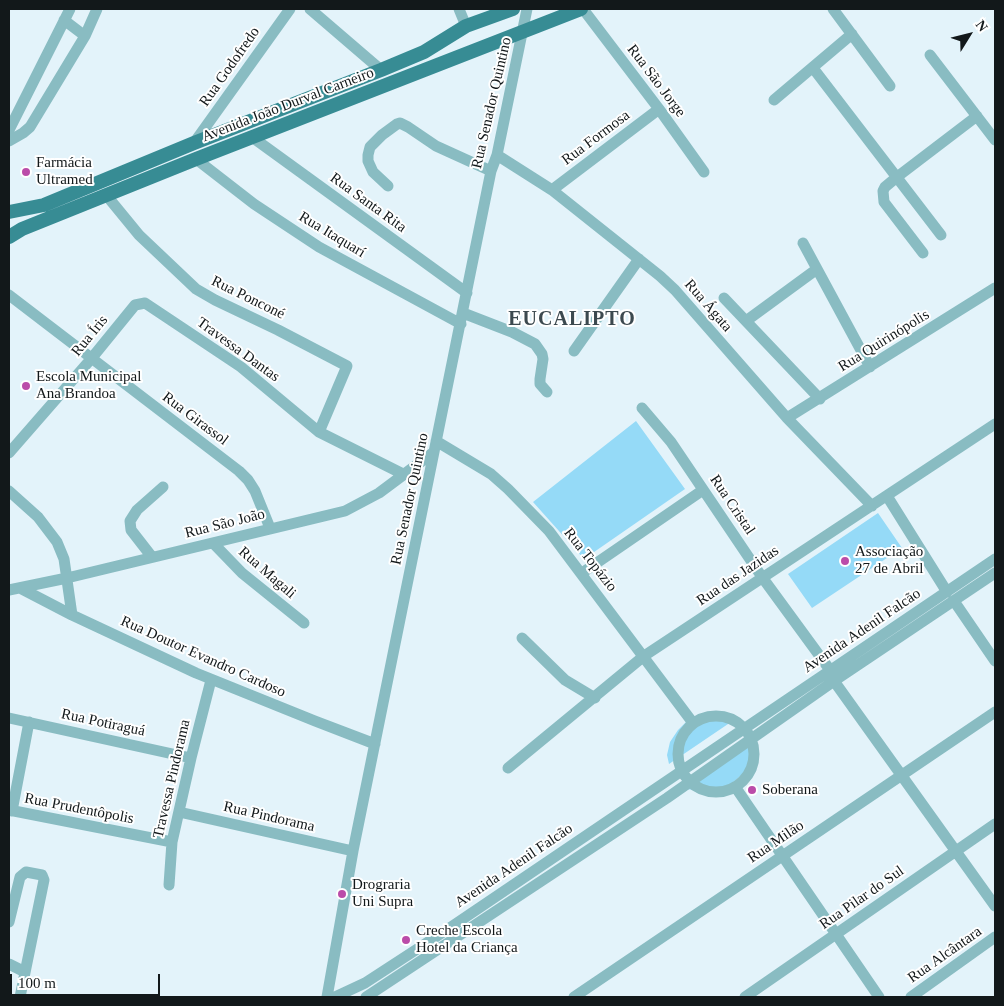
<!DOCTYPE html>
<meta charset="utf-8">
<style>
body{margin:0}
#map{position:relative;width:1004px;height:1006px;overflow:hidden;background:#e3f3fa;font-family:Georgia,serif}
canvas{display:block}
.frame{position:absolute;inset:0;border:10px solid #12181a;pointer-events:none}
.north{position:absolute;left:944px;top:10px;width:50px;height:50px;-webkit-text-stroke:4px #fff;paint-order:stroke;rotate:54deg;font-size:14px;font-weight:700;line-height:20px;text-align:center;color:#12181a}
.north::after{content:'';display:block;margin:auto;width:18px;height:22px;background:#12181a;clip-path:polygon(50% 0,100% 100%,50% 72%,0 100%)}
.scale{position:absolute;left:10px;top:974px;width:150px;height:22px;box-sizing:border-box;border:2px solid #12181a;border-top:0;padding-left:6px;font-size:15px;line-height:18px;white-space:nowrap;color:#12181a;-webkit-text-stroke:4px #fff;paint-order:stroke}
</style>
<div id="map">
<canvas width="1004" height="1006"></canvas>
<div class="frame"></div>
<div class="north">N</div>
<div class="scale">100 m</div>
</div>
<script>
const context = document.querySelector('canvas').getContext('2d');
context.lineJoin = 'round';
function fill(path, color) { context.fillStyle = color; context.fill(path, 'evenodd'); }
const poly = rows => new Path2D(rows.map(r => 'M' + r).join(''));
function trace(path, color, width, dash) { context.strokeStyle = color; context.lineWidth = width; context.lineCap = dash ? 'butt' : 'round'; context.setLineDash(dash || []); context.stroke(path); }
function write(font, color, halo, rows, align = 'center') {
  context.font = font + ' Georgia,serif'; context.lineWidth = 4; context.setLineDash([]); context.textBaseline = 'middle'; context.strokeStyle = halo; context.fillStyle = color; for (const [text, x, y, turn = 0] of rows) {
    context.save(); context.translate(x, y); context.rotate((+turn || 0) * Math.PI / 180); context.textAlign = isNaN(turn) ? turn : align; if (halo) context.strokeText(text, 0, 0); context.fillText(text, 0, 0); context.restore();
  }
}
fill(poly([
 [636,421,685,489,584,559,533,502],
 [878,513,902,548,812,608,788,574],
 [708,717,731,722,669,764,667,755,670,742,678,730,688,720],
 [750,745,749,760,745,772,731,784,715,789,702,791,686,789]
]), '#95daf7');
trace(poly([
 [310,9,381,70],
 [459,9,466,26],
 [583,9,659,109,704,172],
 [833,9,890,86],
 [64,20,85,36],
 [930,55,995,140],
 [813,68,941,235],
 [774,100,852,34],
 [9,130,70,9],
 [252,137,467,293],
 [9,141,23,133,30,127,85,36,97,9],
 [194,143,290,9],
 [497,155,552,190,660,276,675,290,787,418,872,506],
 [196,159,254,204,319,247,461,324],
 [388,186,373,172,368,161,368,155,370,147,382,135,397,124,400,123,408,127,436,146,491,171],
 [552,190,659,109],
 [107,196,139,235,196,289,215,300,278,330,347,366,319,432],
 [803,243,870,367],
 [923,253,884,202,883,191,885,187,897,177,977,116],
 [9,295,239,471,248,480,255,491,270,528],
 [724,298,820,399],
 [463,313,512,332,535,344,542,354,543,359,540,379,540,384,547,392],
 [746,321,817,269],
 [574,351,639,259],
 [642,408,671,442,762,577,830,670],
 [787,418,995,288],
 [436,441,491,474,508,489,549,531,693,723],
 [9,453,91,359,135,305,145,303,241,367,319,432,403,474],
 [9,491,38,517,57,542,64,559,72,615],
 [887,496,947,592],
 [213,543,242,573,304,623],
 [152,557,131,530,130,521,137,510,163,487],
 [582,573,703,490],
 [22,589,72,615,196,673,315,721,375,744],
 [9,590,67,578,345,511,379,493,434,452],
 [954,601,995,661],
 [522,638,565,680,595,698],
 [834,681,995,906],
 '678 754a38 38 0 1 1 76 0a38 38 0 1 1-76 0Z',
 [9,718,191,758],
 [508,768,644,656,995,424],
 [736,788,879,997],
 [9,810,172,842],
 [12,811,29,722],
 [179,812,353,851],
 [169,885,172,842,191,758,211,680],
 [9,922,20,877,26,872,42,875,44,880,20,997],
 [9,964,25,972],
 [327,997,353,851,491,171,497,155,527,9],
 [335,997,365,983,451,927,995,559],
 [366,997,667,798,834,681,995,573],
 [574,997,995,712],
 [745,997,995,824],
 [911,997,995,937]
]), '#89bcc2', 11);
trace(poly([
 [9,212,44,205,194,143,381,70,424,52,466,26,513,9],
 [9,237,22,229,196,159,581,9]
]), '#378c94', 14);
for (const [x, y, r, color] of [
 [26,172,5,"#bb4ca9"],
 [26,386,5,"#bb4ca9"],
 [845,561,5,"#bb4ca9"],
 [752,790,5,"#bb4ca9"],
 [342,894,5,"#bb4ca9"],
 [406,940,5,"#bb4ca9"]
]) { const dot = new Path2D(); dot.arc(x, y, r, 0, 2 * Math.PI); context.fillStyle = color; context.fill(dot); trace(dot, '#fff', 2); }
write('15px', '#12181a', '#fff', [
 ["Rua Godofredo",230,67,-55],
 ["Rua São Jorge",656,81,53],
 ["Rua Senador Quintino",492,103,-77],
 ["Avenida João Durval Carneiro",288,105,-21],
 ["Rua Formosa",596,138,-37],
 ["Rua Santa Rita",368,203,36],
 ["Rua Itaquarí",332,235,31],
 ["Rua Ponconé",248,298,26],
 ["Rua Ágata",708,306,49],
 ["Rua Íris",90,336,-51],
 ["Rua Quirinópolis",884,341,-32],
 ["Travessa Dantas",238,350,36],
 ["Rua Girassol",195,419,37],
 ["Rua Senador Quintino",410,499,-78],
 ["Rua Cristal",732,505,56],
 ["Rua São João",225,524,-14],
 ["Rua Topázio",590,560,52],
 ["Rua Magali",267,573,41],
 ["Rua das Jazidas",738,576,-34],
 ["Avenida Adenil Falcão",862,631,-34],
 ["Rua Doutor Evandro Cardoso",203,657,24],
 ["Rua Potiraguá",103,723,12],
 ["Travessa Pindorama",172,779,-77],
 ["Rua Prudentôpolis",79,809,11],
 ["Rua Pindorama",269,817,13],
 ["Rua Milão",776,842,-34],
 ["Avenida Adenil Falcão",514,866,-34],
 ["Rua Pilar do Sul",862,898,-35],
 ["Rua Alcântara",945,955,-35]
]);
write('15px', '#12181a', '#fff', [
 ["Farmácia",36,163],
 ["Ultramed",36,180],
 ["Escola Municipal",36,377],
 ["Ana Brandoa",36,394],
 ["Associação",855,552],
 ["27 de Abril",855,569],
 ["Soberana",762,790],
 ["Drograria",352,885],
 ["Uni Supra",352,902],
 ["Creche Escola",416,931],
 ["Hotel da Criança",416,948]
], 'left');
context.letterSpacing = '1px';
write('bold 20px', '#3c494f', '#fff', [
 ["EUCALIPTO",572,320]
]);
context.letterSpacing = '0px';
</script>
